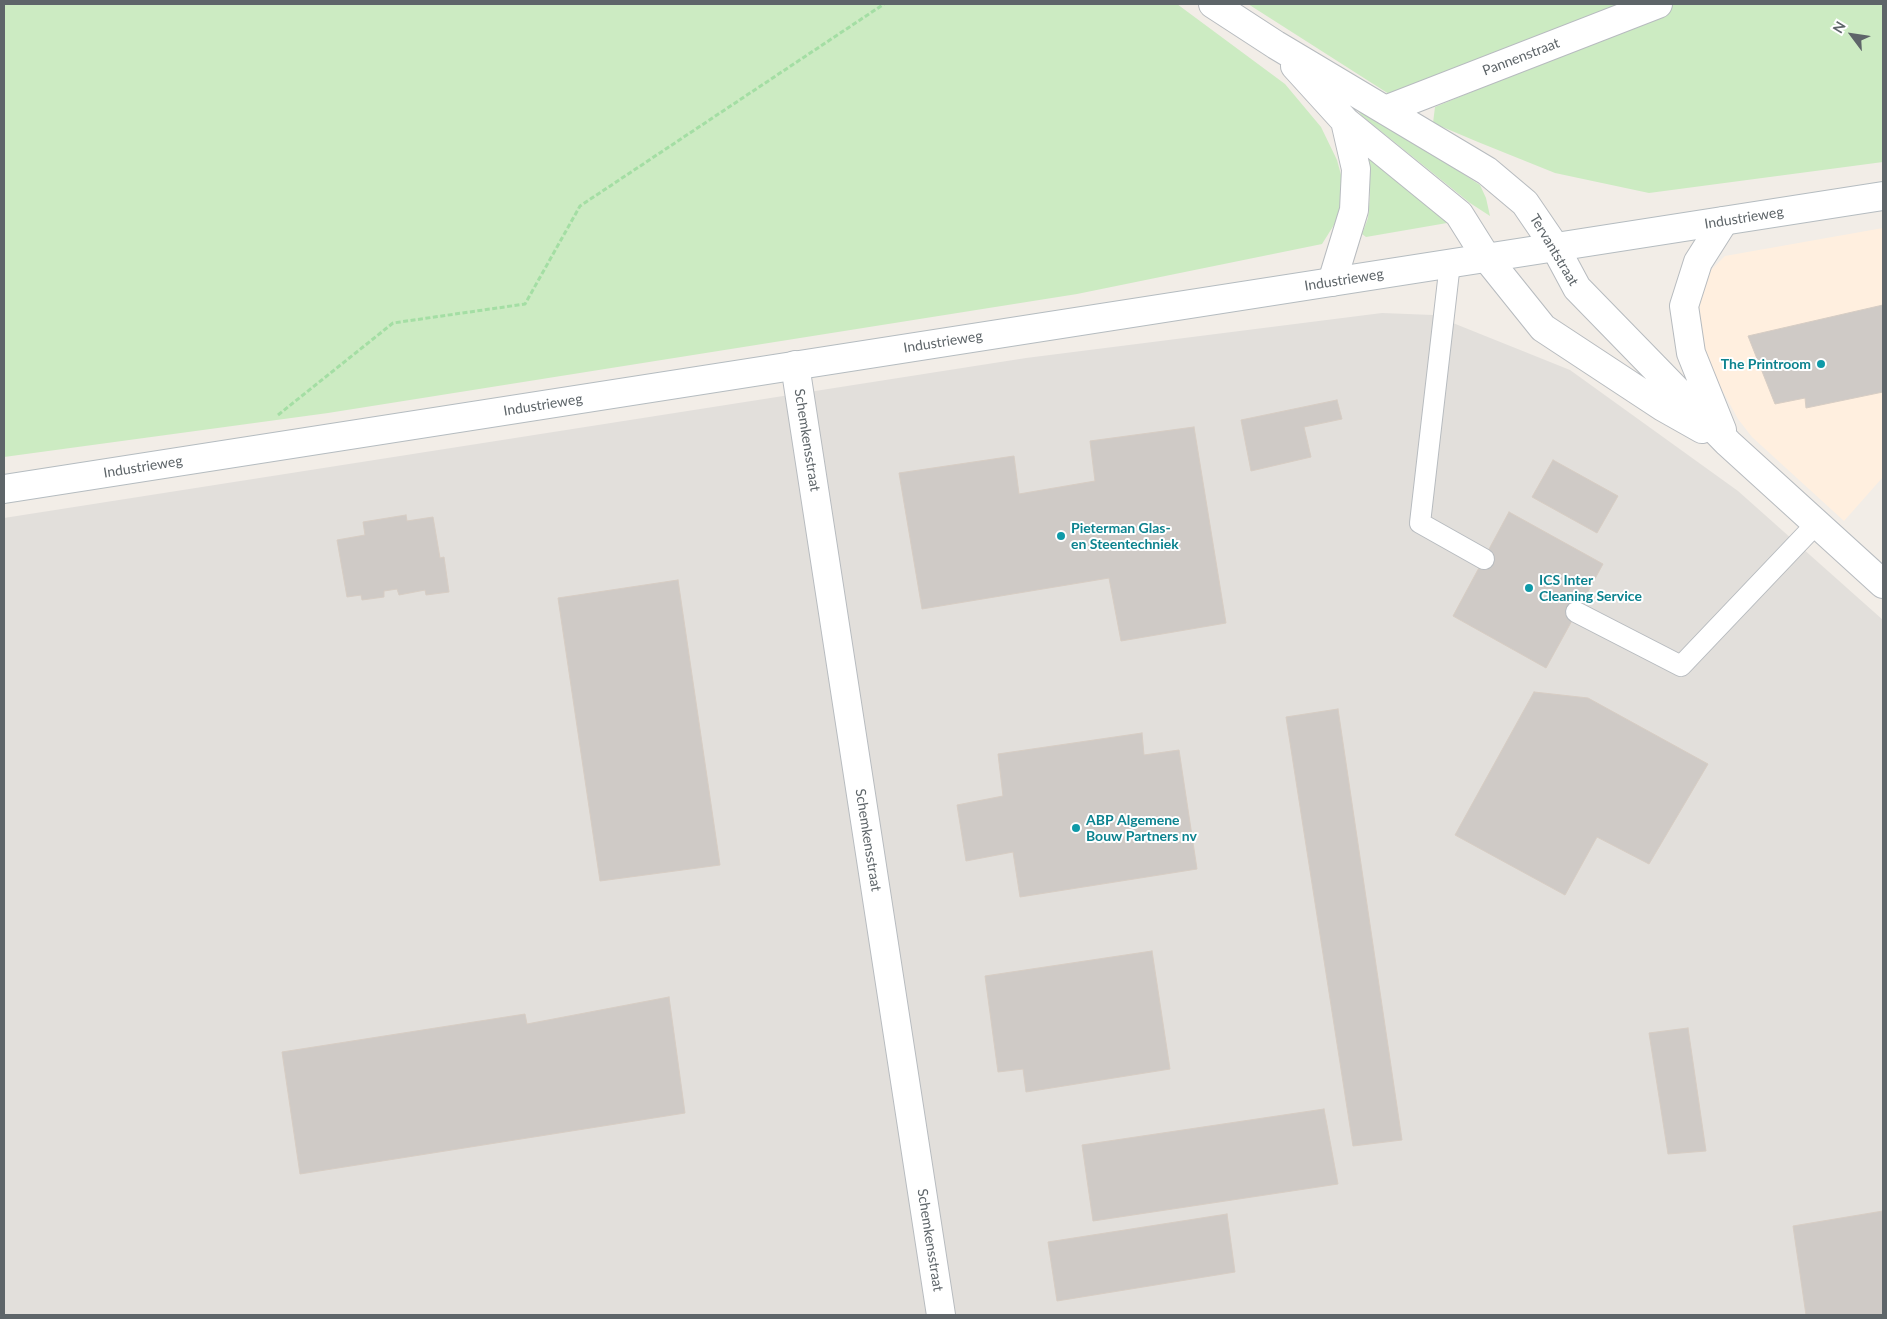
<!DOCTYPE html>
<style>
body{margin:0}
#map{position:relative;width:1887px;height:1319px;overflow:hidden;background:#f2ede7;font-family:Lato,sans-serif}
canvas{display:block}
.frame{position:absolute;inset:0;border:5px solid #5e6569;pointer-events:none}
.north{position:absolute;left:1827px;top:10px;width:50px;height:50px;-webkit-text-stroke:4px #fff;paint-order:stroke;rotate:301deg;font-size:14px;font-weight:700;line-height:20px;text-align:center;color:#5e6569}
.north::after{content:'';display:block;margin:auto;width:18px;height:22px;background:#5e6569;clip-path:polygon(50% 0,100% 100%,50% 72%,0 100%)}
</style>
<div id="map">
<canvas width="1887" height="1319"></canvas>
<div class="frame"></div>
<div class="north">N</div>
</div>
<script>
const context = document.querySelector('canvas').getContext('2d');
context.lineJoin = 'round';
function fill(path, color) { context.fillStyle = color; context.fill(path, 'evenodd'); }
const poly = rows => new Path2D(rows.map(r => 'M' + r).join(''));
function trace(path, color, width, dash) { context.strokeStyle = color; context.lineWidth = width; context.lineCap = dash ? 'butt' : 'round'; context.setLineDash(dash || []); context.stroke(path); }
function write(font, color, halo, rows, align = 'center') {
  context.font = font + ' Lato,sans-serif'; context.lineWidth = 4; context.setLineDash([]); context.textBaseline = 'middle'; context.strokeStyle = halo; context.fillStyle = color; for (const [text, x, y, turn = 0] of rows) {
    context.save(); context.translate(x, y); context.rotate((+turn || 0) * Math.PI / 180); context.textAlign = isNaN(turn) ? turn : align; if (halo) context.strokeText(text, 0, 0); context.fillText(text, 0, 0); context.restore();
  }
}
fill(poly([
 [1883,228,1883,477,1844,521,1752,437,1738,419,1721,388,1705,350,1700,319,1700,300,1706,281,1711,270,1725,256]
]), '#ffefdf');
fill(poly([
 [1382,313,1433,315,1570,370,1738,491,1883,620,1883,1315,4,1315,4,518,1026,358]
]), '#e2dfdb');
fill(poly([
 [4,4,1177,4,1285,84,1321,127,1337,160,1344,186,1339,217,1322,244,1077,294,328,413,4,457],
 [1248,4,1883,4,1883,162,1649,193,1555,173,1478,142,1433,123,1435,107,1527,69,1517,48,1389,94],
 [1358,105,1480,185,1486,198,1490,216,1470,203,1362,116,1355,107],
 [1367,155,1446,218,1447,223,1366,237,1362,234,1368,218,1370,196]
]), '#ccebc2');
const building = poly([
 [1883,305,1883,392,1806,408,1805,398,1775,404,1748,336,1883,305],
 [1337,400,1342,419,1304,427,1311,457,1251,471,1241,420,1337,400],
 [1194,427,1226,623,1121,641,1109,578,922,609,899,473,1014,456,1019,494,1095,481,1090,441,1194,427],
 [1553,460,1618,496,1597,533,1532,497,1553,460],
 [1509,512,1603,564,1546,668,1453,616,1509,512],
 [406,515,407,521,433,517,440,558,444,557,449,592,426,595,425,590,399,595,397,589,384,591,384,597,362,600,361,595,347,597,337,540,365,535,363,522,406,515],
 [678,580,720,865,600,881,558,598,678,580],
 [1534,692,1588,698,1708,764,1649,864,1597,837,1565,895,1455,835,1534,692],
 [1338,709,1402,1140,1353,1146,1286,717,1338,709],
 [1142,733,1144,755,1179,750,1197,869,1020,897,1013,852,966,861,957,805,1003,796,998,754,1142,733],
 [1152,951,1170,1069,1026,1092,1023,1069,998,1072,985,976,1152,951],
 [669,997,685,1113,300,1174,282,1052,525,1014,527,1024,669,997],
 [1688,1028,1706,1151,1668,1154,1649,1033,1688,1028],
 [1324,1109,1338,1184,1093,1221,1082,1145,1324,1109],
 [1883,1211,1883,1315,1806,1315,1793,1226,1883,1211],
 [1227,1214,1235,1272,1057,1301,1048,1242,1227,1214]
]);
fill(building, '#cfcac6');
trace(building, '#d7cdc4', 1);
const service = poly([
 [1450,263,1420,523,1484,559],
 [1576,612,1681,666,1817,523]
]);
const minor = poly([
 [1213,4,1276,45,1487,171,1525,203,1555,247,1577,288,1728,443,1883,584],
 [1295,66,1345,121,1459,214,1486,257,1543,328,1663,407,1702,429],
 [1385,110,1658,4],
 [1332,282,1354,210,1356,169,1345,121],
 [795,365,941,1315],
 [1722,430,1691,353,1684,306,1698,262,1724,221]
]);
const secondary = poly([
 [4,489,1883,196]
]);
trace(service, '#b7bbbf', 22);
trace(minor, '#b7bbbf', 30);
trace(secondary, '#b5bcc0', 30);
trace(poly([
 [278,415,393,323,525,304,580,206,884,4]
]), '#a4dea4', 3, [5, 2.5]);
trace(service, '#fff', 20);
trace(minor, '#fff', 28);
trace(secondary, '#fff', 28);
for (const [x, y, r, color] of [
 [1821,364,5,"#0f9aa8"],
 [1061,536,5,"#0f9aa8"],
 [1529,588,5,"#0f9aa8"],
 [1076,828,5,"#0f9aa8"]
]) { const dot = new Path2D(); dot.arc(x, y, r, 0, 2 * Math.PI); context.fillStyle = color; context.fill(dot); trace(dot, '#fff', 2); }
write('14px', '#5e6569', '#fff', [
 ["Pannenstraat",1521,57,-21],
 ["Industrieweg",1744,218,-9],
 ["Tervantstraat",1554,250,59],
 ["Industrieweg",1344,280,-9],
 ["Industrieweg",943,342,-9],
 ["Industrieweg",543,405,-9],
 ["Schemkensstraat",807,440,81],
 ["Industrieweg",143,467,-9],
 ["Schemkensstraat",868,840,81],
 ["Schemkensstraat",930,1240,81]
]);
write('bold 14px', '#0d838f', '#fff', [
 ["The Printroom",1811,364,"right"],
 ["Pieterman Glas-",1071,528],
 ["en Steentechniek",1071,544],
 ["ICS Inter",1539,580],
 ["Cleaning Service",1539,596],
 ["ABP Algemene",1086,820],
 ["Bouw Partners nv",1086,836]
], 'left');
</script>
